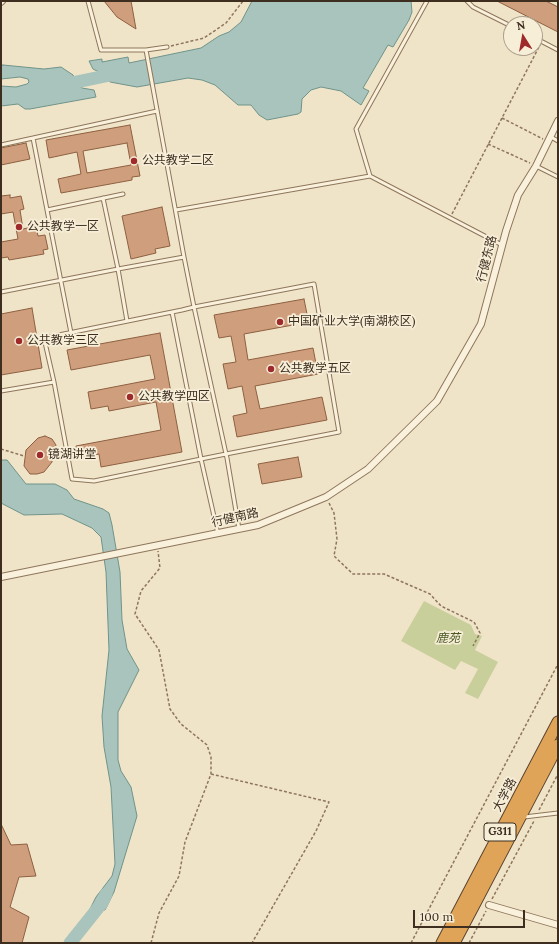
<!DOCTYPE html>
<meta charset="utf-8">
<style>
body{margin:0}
#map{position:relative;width:559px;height:944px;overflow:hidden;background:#f0e4c8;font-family:Lora,serif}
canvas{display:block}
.frame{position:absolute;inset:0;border:2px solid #3d2e20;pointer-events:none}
.north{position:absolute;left:503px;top:16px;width:40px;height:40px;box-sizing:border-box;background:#f7eed8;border:1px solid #ada18e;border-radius:50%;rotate:349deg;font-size:11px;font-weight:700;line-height:16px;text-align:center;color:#3d2e20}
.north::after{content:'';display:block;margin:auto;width:14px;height:18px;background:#9e2a2b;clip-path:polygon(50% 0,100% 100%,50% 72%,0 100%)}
.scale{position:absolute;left:413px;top:910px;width:112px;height:18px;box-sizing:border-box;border:2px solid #3d2e20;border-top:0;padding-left:5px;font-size:12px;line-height:14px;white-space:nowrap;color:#3d2e20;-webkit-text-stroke:3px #f7eed8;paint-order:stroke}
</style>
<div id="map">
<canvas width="559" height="944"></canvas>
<div class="frame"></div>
<div class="north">N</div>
<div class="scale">100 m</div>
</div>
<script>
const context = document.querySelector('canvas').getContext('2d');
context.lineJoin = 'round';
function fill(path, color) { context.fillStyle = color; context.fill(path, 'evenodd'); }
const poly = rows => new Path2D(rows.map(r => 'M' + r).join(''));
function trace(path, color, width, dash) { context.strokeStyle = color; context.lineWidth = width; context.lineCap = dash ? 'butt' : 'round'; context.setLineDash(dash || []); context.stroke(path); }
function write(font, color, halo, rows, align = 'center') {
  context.font = font + ' Lora,"Noto Sans SC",serif'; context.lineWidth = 3.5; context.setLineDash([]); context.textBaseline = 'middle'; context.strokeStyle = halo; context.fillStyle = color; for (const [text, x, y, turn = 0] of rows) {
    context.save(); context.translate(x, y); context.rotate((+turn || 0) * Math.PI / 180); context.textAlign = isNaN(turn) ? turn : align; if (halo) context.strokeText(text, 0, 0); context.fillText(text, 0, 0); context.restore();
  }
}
fill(poly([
 [424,601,471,625,475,634,482,636,475,650,498,662,478,699,465,693,478,669,461,661,455,670,401,641]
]), '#c9cf9b');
const water = poly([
 [252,1,411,1,412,12,409,20,393,47,388,45,363,88,369,91,361,105,341,91,321,87,311,90,302,99,301,112,298,114,267,120,259,115,251,105,238,105,215,85,202,80,188,78,137,87,110,82,101,73,93,69,89,61,102,59,102,62,128,57,129,63,201,48,219,36,229,32,241,22,252,1],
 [3,65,44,69,61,67,73,75,76,83,82,88,94,90,96,97,30,109,25,109,18,104,1,106,1,86,16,87,27,84,29,82,28,79,20,77,1,79,1,66,3,65],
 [1,460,7,460,26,484,55,484,67,490,74,499,103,509,109,513,112,525,120,572,122,620,127,649,139,670,118,712,118,760,121,771,131,787,137,816,114,892,105,910,90,909,96,897,112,876,115,864,111,787,104,747,102,716,109,650,106,572,101,537,92,528,62,514,24,515,1,503,1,460]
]);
fill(water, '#a9c4bc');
trace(water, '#6f938a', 1);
trace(poly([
 [57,86,120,73],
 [70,943,102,903,106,894]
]), '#a9c4bc', 13);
const building = poly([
 [104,1,131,1,136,29,117,17,104,1],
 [497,1,546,1,558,7,558,32,497,1],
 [130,125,140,176,132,177,132,180,61,193,58,179,81,174,77,152,49,158,46,140,130,125],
 [127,143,131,165,87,173,83,151,127,143],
 [26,143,30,159,1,165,1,148,26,143],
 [10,195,10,198,21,196,24,209,20,210,23,229,36,226,38,236,45,235,48,249,43,250,44,254,9,260,8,257,1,258,1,242,18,239,13,212,1,214,1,196,10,195],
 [162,207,170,246,155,249,156,253,131,259,122,216,162,207],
 [304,299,307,314,291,317,293,325,244,334,248,360,313,348,318,374,255,386,260,409,322,397,327,420,237,437,233,416,247,413,242,386,228,389,223,364,236,362,231,336,219,338,214,315,304,299],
 [32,308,42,368,1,375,1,314,32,308],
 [160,333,182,452,101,467,99,454,78,458,76,446,161,430,156,402,109,411,108,406,91,409,88,392,155,379,150,355,71,370,67,350,160,333],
 [45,436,52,439,56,445,52,462,44,472,37,474,30,474,24,466,26,450,38,438,45,436],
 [298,457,302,477,262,484,258,464,298,457],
 [1,824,11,845,27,844,36,876,19,877,10,907,29,917,22,943,1,943,1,824]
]);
fill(building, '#cf9f7d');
trace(building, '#8d5f41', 1);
const lane = poly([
 [88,1,101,50,146,50],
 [467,1,473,7,511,26],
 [535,38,558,50],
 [167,47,146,50,184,257],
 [551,137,558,141],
 [33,138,71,333],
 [1,145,157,111],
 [536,166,558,177],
 [370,176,356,129,427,1],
 [47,210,123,194],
 [176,210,370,176,502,245],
 [1,292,118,269,103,198],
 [172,312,201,459,218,534],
 [54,382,72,479,94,481,201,459,226,454,339,432,314,284,194,307,226,454,227,458,239,529],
 [1,391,54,382,44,338,182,310,194,307,184,257,118,269,127,321],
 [524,817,558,813]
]);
const street = poly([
 [1,2,2,1],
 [1,577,258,525,326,497,368,469,437,401,481,324,506,231,518,195,536,166,558,121],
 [489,905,558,925]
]);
const highway = poly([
 [442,943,558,722],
 [454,943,558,745]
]);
trace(lane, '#8d765c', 5);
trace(street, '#8d765c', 8);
trace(highway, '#5b4430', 13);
trace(poly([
 [171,46,204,38,226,23,243,1],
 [502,118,543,139],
 [488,144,530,163],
 [452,214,540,45],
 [1,449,24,456],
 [55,454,63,453],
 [329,503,334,513,337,539,334,556,353,574,384,574,430,594,441,606,474,622,480,633,473,646],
 [211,774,329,802,316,831,252,943],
 [539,810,558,774],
 [492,899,534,821],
 [151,943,159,913,179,876,185,842,211,774,211,757,207,745,181,724,170,709,159,650,135,614,141,591,160,568,158,551],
 [411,943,558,664],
 [469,943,486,911]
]), '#8d765c', 1.5, [3, 2]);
trace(lane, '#faf1dc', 3);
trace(street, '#faf1dc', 6);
trace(highway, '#e0a458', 11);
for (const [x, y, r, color] of [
 [134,161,4,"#9e2a2b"],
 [19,227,4,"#9e2a2b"],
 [280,322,4,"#9e2a2b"],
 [19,341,4,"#9e2a2b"],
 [271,369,4,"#9e2a2b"],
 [130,397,4,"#9e2a2b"],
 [40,455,4,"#9e2a2b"]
]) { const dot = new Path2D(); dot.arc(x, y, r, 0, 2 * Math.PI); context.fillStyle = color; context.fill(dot); trace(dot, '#f7eed8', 1.5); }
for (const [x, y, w] of [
 [500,832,32]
]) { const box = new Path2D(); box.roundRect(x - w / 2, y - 9, w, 18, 3); context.fillStyle = '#f7eed8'; context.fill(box); trace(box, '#3d2e20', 1); }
write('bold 11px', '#3d2e20', null, [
 ["G311",500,832]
]);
write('12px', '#3d2e20', '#f7eed8', [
 ["公共教学二区",142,161],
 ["公共教学一区",27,227],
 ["中国矿业大学(南湖校区)",288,322],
 ["公共教学三区",27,341],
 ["公共教学五区",279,369],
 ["公共教学四区",138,397],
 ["镜湖讲堂",48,455]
], 'left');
write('12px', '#3d2e20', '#f7eed8', [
 ["行健东路",487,259,-76],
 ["行健南路",235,518,-13],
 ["大学路",505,795,-62]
]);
write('italic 12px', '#4d5a26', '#f7eed8', [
 ["鹿苑",448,639]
]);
</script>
